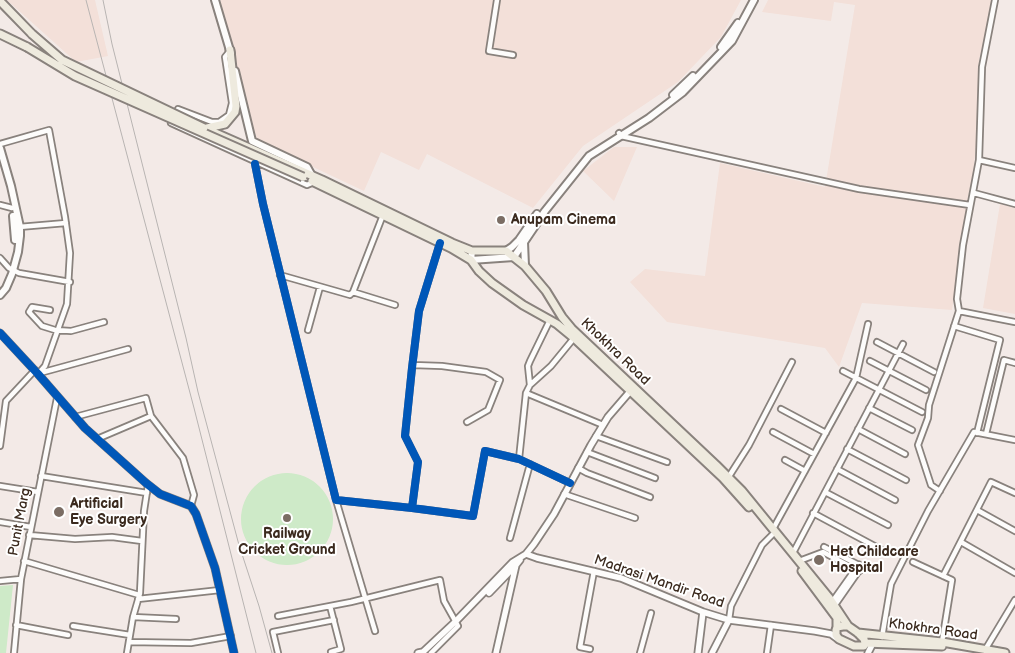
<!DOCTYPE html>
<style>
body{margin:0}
canvas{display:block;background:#f3eae7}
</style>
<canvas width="1015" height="653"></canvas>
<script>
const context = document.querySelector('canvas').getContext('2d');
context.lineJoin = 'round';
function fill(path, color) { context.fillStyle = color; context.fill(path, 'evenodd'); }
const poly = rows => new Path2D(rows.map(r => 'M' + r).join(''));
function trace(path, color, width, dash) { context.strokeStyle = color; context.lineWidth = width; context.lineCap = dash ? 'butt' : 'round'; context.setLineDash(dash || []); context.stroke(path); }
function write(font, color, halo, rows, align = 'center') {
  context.font = font + ' "Balsamiq Sans",sans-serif'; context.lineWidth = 4; context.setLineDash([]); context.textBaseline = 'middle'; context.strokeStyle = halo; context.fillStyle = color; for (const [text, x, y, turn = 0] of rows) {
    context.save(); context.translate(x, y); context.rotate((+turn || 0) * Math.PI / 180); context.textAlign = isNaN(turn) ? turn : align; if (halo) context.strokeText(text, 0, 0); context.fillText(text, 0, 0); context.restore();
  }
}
fill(poly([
 [7,0,95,0,108,56,76,62],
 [220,0,741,0,721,37,678,82,583,146,533,208,427,154,419,170,381,152,364,191,258,141,251,122],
 [768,0,993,0,979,60,977,137,973,174,969,193,952,310,862,303,839,367,825,348,667,322,630,282,645,269,705,276,720,163,825,187,855,5,834,2,831,21,762,12],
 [614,147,637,147,614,201,583,171],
 [1000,204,1015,208,1015,314,983,308]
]), '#f3e0d9');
fill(poly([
 '241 519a46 46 0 1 1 92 0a46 46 0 1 1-92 0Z',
 [13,585,6,653,0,653,0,586]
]), '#ceeac8');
const minor = poly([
 [497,0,489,51,513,55],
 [230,51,225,57,232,103,229,115,219,122,212,122,178,109,171,123,307,185,314,182],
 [619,133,621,136,859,189,970,205],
 [0,144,49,130,65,217,70,253,67,304,45,366,38,374],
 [979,160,1015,168],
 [255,164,263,204,336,500,412,508],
 [974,193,1015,204],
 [0,205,12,208],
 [19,227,66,223],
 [440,243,419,311,412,368,405,436,418,462,412,508,473,516,485,451,519,459,570,483],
 [0,258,9,268,19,273,70,282],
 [280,275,350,295,353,292,383,215],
 [353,292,395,305],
 [50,310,32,307,29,312,42,326,55,330,71,331,104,322],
 [959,311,957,299,963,245,979,160,982,67,995,0],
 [954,326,1000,340,977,433],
 [308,330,320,287],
 [877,342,934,372],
 [870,361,926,390],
 [413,365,442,366,486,372,500,380,488,410,467,422],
 [843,371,922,412],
 [40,373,128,349],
 [530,385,528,366,530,361,550,320],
 [526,393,530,385,551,366,574,338],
 [869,408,912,430],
 [781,409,826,433],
 [151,416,183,458,194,495,191,506],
 [75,417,146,398,151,416,97,439],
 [858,429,905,454],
 [773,432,814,454],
 [986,434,1004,360,1015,363],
 [596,436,667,462],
 [0,446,6,401,35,370],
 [847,449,906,480],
 [587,452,655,478],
 [519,459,526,393,603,425],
 [785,460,805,471],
 [578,468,587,473,650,497],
 [837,469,895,500],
 [41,476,147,493],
 [728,478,749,445,792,362],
 [0,486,38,492],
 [940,491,931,485,918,445,928,418,929,405,959,311,1015,322],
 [825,492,888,525],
 [564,494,635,518],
 [336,500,375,631],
 [977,510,1015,531],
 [813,513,882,550],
 [0,522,31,527],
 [773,529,856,378,868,324],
 [29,535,75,539,112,537,142,541],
 [510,538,530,464],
 [961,542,1015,573],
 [824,547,857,564],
 [793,553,903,344],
 [24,561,139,595],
 [799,561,823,552,853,568],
 [913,562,952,580,942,642],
 '853 568a4 4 0 1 1 8 0a4 4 0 1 1-8 0Z',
 [943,576,991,482,1015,493],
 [0,581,21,579],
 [138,599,220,590],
 [832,602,854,571],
 [835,605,858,572],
 [330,606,341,649,331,652],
 [278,616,351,602,440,580,444,601,458,626,431,653],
 [133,617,176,619],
 [729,620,731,606,762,545,772,535],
 [16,625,68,635],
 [73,626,130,635],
 [882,637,891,584,928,511,974,432,1015,440],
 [129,642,191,643,231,636],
 [590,649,580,647,594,571],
 [985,650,1015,600],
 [14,653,21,579,57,398],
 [127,653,133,617,140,593,144,511,148,485],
 [278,653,273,632,334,620],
 [640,653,651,613],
 [767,653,771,625]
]);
const tertiary = poly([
 [0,333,38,374,85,428,146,483,160,494,191,506,196,514,215,568,234,653],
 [526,554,537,558,621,578,703,612,729,620,815,631,831,634,838,639],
 [489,593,516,565,520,560],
 [418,653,423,652,455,622,513,562,526,554,534,544,554,514,591,445,608,417,633,388],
 [496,653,516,565],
 [698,653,703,612],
 [712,653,729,620],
 [868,653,873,643]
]);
const secondary = poly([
 [215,0,231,54],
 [721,47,738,23],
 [235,71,252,141,307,167,312,176],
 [673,95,693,76],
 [0,148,11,186,20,227,20,236,18,252,12,274,6,288,0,295],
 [13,216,15,240],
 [524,242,525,266],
 [472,251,471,260,514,257,545,211,589,156,649,118,683,92,732,41,754,0],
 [506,251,512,247,519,240,537,214]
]);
const primary = poly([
 [0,1,32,34],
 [0,34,27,47],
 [204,128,322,180,452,243,472,251,506,251,525,266,546,291,562,317,572,329,716,465,742,491,830,599,848,626],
 [207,128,225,124,235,112,236,106,230,50],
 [312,181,451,248,471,260,479,271,492,283,523,305,557,324,574,338,723,478,749,507],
 [802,571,837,618,837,627],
 [843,626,848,626,858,633,864,639,865,643,864,646,854,646,839,639,836,635,836,630,837,627,843,626],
 [858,633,942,642,1005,653],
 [865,643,942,646]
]);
trace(minor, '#89827d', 8);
trace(tertiary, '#89827d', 9);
trace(secondary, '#89827d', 10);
trace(primary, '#89827d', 11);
trace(minor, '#fdfcfb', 4.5);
trace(tertiary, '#fdfcfb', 5.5);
trace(secondary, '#fdfcfb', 6);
trace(primary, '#eeeade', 7);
trace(poly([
 [86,0,194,408,256,653],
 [103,0,112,44,186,338,198,392,239,545,259,606,272,653]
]), '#b8b4b2', 1);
const primaryBridge = poly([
 [32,34,62,60,204,128],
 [27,47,75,76,303,177]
]);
trace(primaryBridge, '#89827d', 11, []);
trace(primaryBridge, '#eeeade', 7);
trace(poly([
 [255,164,263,204,336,500,412,508],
 [440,243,419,311,412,368,405,436,418,462,412,508,473,516,485,451,519,459,570,483],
 [0,333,38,374,85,428,146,483,160,494,191,506,196,514,215,568,234,653]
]), '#0057b8', 8);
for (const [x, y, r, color] of [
 [501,220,5,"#7b6d64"],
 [59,512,6,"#7b6d64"],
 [287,518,5,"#7b6d64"],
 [819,560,6,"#7b6d64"]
]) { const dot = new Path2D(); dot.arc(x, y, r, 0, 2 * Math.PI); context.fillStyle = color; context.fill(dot); trace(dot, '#fff', 2); }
write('bold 14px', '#3b2a1e', '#fff', [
 ["Anupam Cinema",511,220],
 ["Artificial",70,504],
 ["Eye Surgery",70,520],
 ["Railway",287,534,"center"],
 ["Cricket Ground",287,550,"center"],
 ["Het Childcare",830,552],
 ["Hospital",830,568]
], 'left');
write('14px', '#3b2a1e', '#fff', [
 ["Khokhra Road",615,352,44],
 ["Punit Marg",20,522,-79],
 ["Madrasi Mandir Road",659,582,19],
 ["Khokhra Road",933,630,8]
]);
</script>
